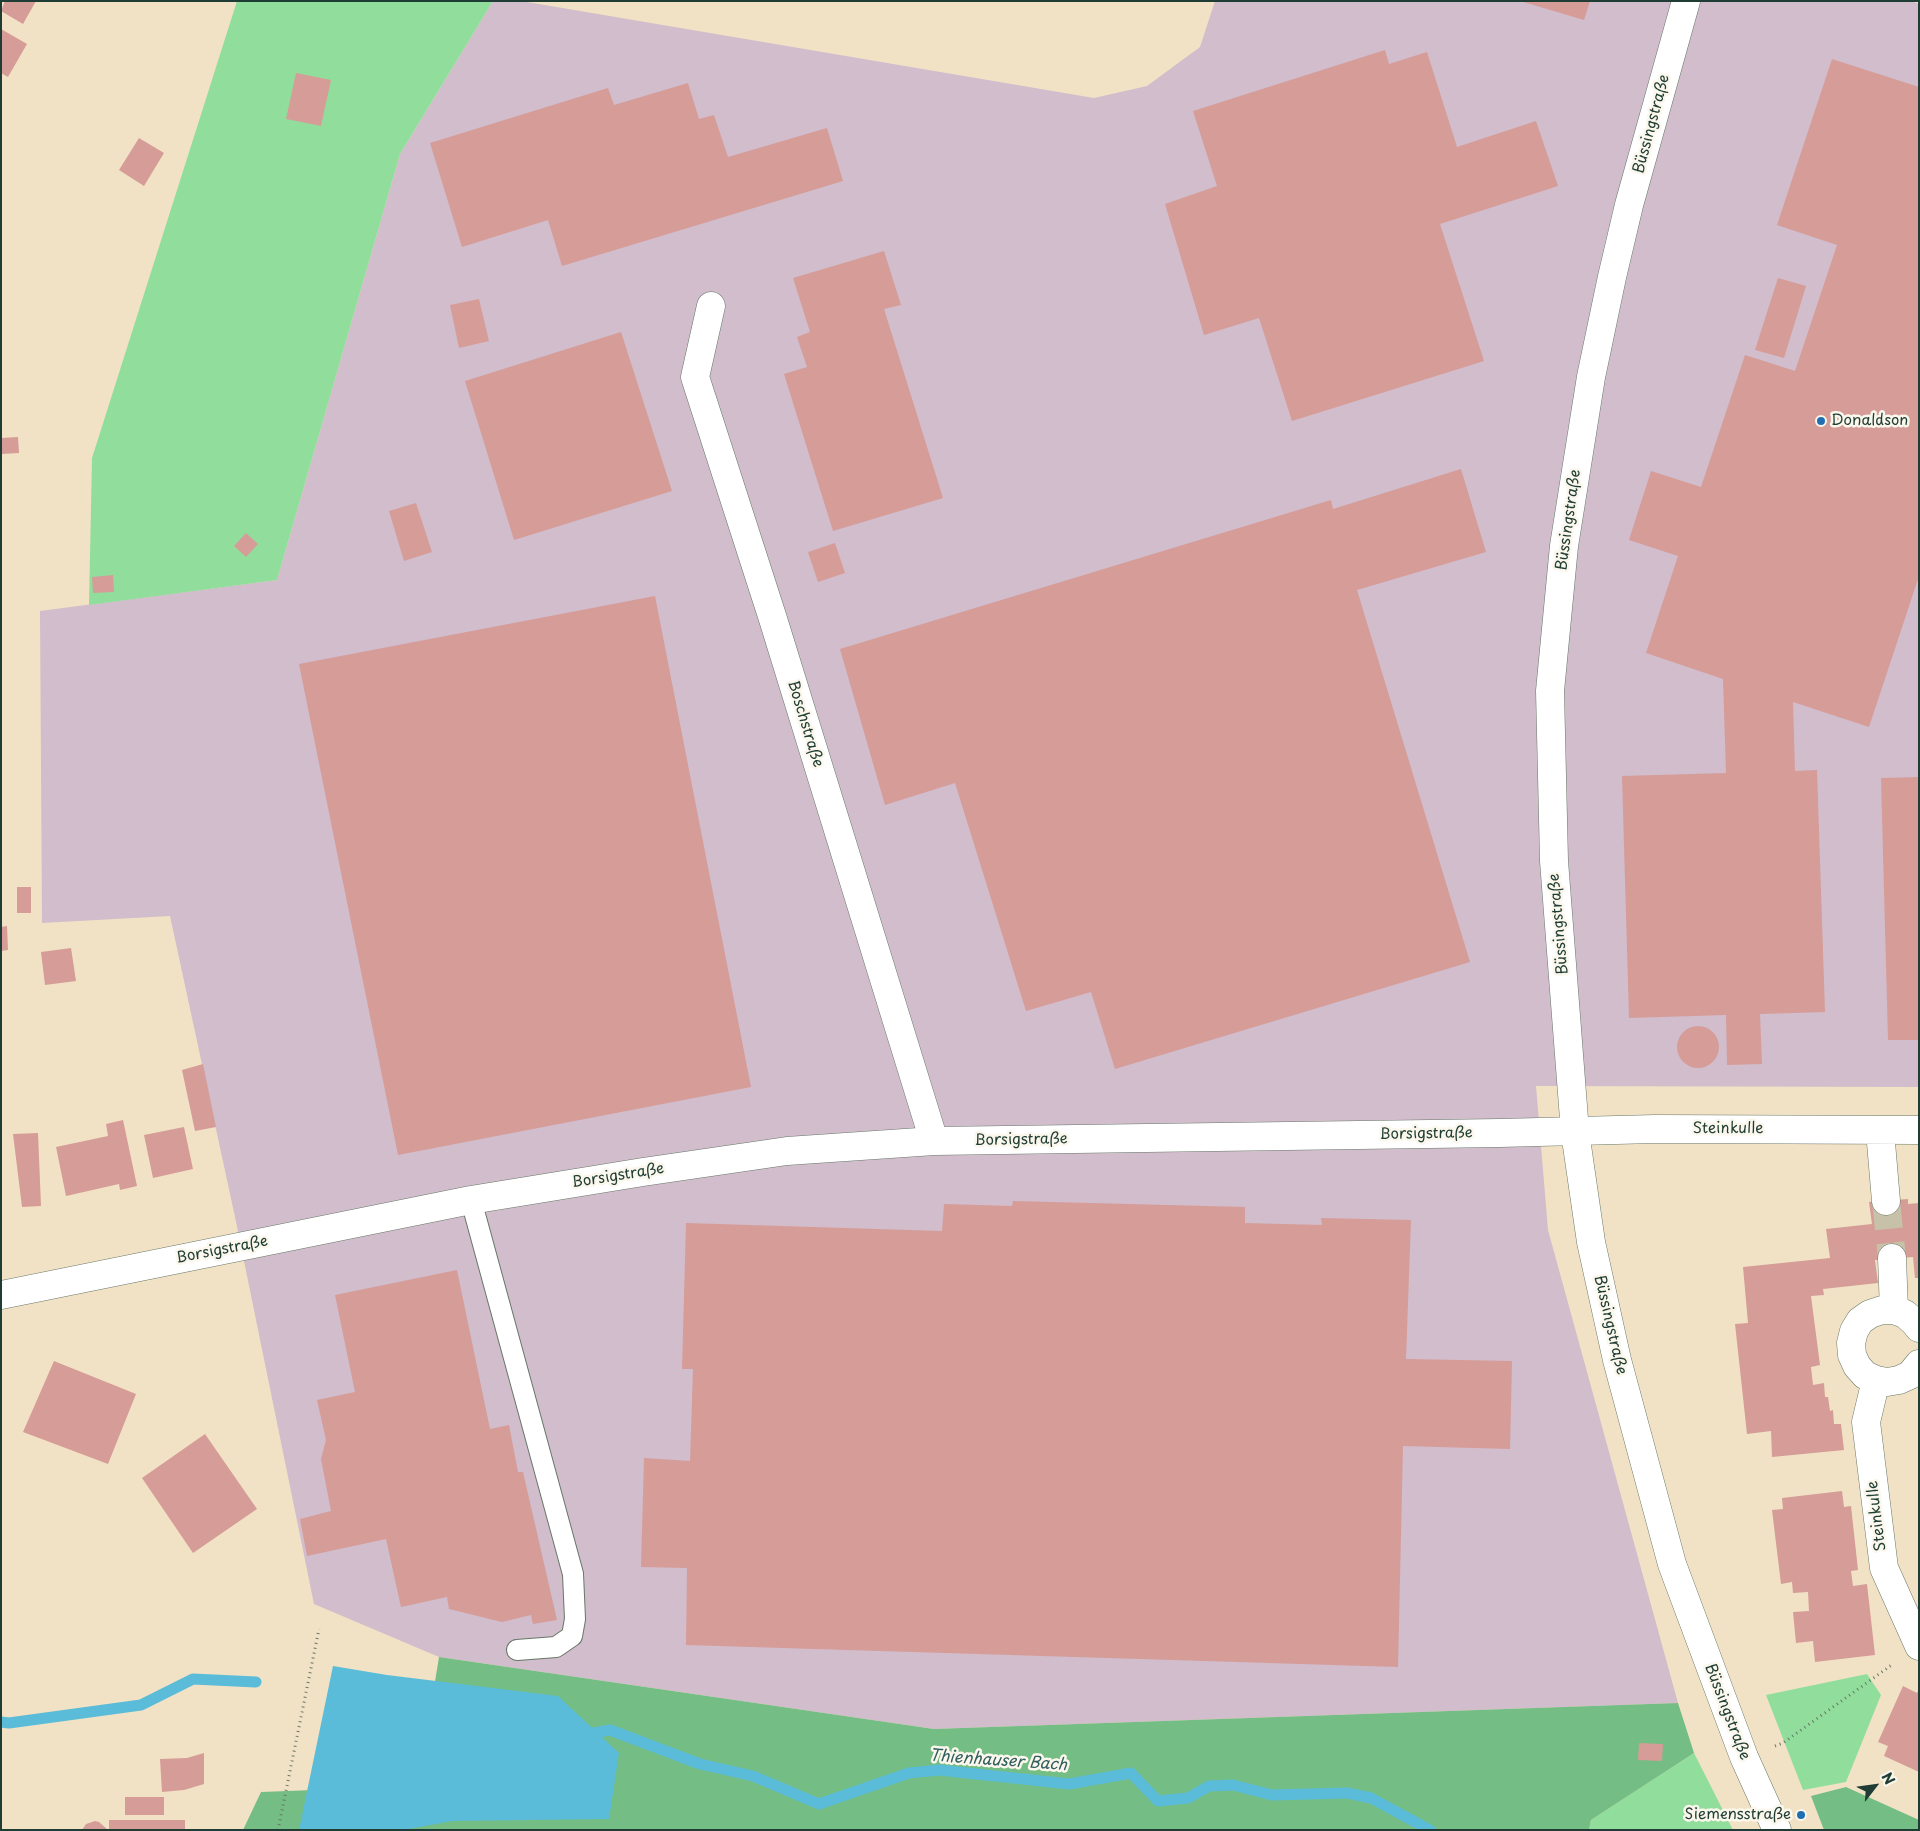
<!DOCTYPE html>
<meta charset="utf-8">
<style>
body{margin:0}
#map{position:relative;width:1920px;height:1831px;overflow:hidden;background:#f1e2c5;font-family:"Playpen Sans",sans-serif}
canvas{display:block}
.frame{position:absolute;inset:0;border:2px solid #1f3d34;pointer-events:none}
.north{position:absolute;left:1850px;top:1761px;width:50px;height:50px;-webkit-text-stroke:4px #fbf7ec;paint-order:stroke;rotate:60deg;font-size:14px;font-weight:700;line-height:20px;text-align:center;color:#1f3d34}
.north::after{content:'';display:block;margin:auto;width:18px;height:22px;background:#1f3d34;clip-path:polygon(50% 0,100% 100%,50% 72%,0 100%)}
</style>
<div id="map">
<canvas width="1920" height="1831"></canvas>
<div class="frame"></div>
<div class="north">N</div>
</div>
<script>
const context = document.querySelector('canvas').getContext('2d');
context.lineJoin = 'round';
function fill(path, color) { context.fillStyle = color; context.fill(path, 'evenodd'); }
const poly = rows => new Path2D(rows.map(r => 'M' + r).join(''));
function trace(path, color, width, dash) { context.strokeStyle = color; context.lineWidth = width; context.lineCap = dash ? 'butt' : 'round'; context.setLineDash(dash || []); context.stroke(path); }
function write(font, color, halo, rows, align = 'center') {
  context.font = font + ' "Playpen Sans",sans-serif'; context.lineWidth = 5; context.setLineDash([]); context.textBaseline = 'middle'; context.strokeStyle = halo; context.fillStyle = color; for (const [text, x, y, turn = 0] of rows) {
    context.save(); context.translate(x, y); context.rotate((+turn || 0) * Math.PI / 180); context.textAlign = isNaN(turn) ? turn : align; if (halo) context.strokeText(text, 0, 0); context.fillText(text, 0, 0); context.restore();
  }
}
fill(poly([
 [493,1,521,1,1094,98,1147,86,1200,47,1215,1,1911,1,1919,4,1919,1087,1536,1086,1548,1230,1678,1703,934,1729,439,1657,314,1604,235,1217,170,916,42,923,40,611,277,580,400,154]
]), '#d1bdcc');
fill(poly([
 [237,1,493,1,400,154,277,580,89,605,92,458],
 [1867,1674,1881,1695,1846,1782,1803,1790,1766,1695],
 [1694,1753,1733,1830,1589,1830,1591,1820]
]), '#91de9c');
fill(poly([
 [439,1657,934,1729,1678,1703,1694,1753,1591,1820,1589,1830,243,1830,261,1792,418,1786],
 [1846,1787,1919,1820,1919,1830,1824,1830,1811,1796]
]), '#74bd84');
fill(poly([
 [333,1666,387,1675,558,1696,619,1753,609,1819,452,1821,403,1830,299,1830]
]), '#5abcd8');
trace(poly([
 [1,1722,9,1723,141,1705,193,1679,256,1682],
 [582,1735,610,1730,700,1764,753,1776,819,1804,909,1773,939,1770,1069,1784,1131,1773,1158,1801,1188,1798,1209,1786,1233,1785,1272,1795,1347,1793,1371,1798,1430,1830]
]), '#5abcd8', 11);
fill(poly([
 [5,1,36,1,23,24,1,11],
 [1520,1,1590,1,1584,20],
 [1,29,27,44,8,77,1,73],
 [1385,50,1389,64,1427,52,1457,147,1536,121,1558,186,1440,224,1484,361,1292,421,1259,318,1204,335,1165,204,1217,186,1193,111],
 [1832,59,1919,87,1919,576,1869,727,1793,702,1795,771,1817,770,1825,1012,1760,1014,1762,1064,1727,1065,1726,1015,1629,1018,1622,776,1726,773,1723,679,1646,653,1678,556,1629,540,1651,471,1701,487,1745,355,1795,371,1837,245,1777,225],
 [296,73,331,80,321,126,286,119],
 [688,83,699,119,714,115,728,157,827,128,843,181,562,266,548,220,462,247,430,143,608,88,614,105],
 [139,138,164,153,144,186,119,170],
 [884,251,901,305,884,309,943,498,833,531,784,374,807,367,797,337,810,332,793,278],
 [1778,278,1806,286,1784,358,1755,350],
 [479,299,489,341,459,348,450,305],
 [621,332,672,491,514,540,465,381],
 [18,437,19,453,1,454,1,438],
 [1461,469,1486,552,1357,590,1470,962,1115,1069,1091,992,1026,1011,955,783,885,805,840,649,1331,500,1333,509],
 [416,503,432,552,404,561,389,511],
 [246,533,258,544,246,557,234,546],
 [835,543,845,573,818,582,808,552],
 [113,575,114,592,93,593,92,577],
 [655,596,751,1087,398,1155,299,664],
 [1919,777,1919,1040,1888,1040,1881,778],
 [17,887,31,887,31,913,17,913],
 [7,926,8,950,1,951,1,927],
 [71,948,76,981,45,985,41,952],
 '1677 1047a21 21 0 1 1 42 0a21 21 0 1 1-42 0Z',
 [203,1064,216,1127,195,1131,182,1070],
 [123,1120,137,1186,120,1190,119,1184,66,1196,56,1147,108,1136,106,1124],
 [184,1127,193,1169,153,1178,144,1135],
 [38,1133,41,1206,22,1207,13,1134],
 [1908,1199,1908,1204,1919,1203,1919,1278,1915,1278,1913,1257,1875,1260,1878,1283,1823,1289,1824,1295,1811,1296,1820,1365,1811,1367,1813,1385,1824,1383,1825,1397,1828,1397,1830,1411,1833,1410,1834,1424,1841,1424,1844,1450,1772,1457,1771,1431,1747,1434,1735,1324,1748,1323,1743,1267,1830,1258,1826,1229,1872,1224,1869,1202],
 [1013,1201,1245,1207,1245,1223,1322,1225,1321,1218,1411,1220,1406,1359,1512,1361,1510,1449,1403,1446,1398,1667,686,1645,687,1568,641,1567,644,1458,690,1461,693,1369,682,1369,686,1223,942,1231,944,1204,1012,1206],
 [457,1270,490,1429,509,1425,518,1472,523,1472,557,1620,533,1624,531,1615,502,1622,449,1609,447,1597,401,1607,386,1539,307,1556,300,1519,331,1511,321,1459,326,1440,317,1400,355,1392,335,1295],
 [54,1361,136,1394,108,1464,23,1432],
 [205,1434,257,1509,193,1553,142,1478],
 [1842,1491,1844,1507,1851,1506,1858,1570,1851,1571,1853,1586,1867,1584,1875,1655,1815,1662,1813,1641,1796,1643,1793,1612,1809,1611,1808,1592,1793,1593,1792,1582,1781,1584,1772,1510,1783,1509,1782,1498],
 [1903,1686,1917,1693,1919,1689,1919,1772,1884,1756,1888,1746,1878,1742],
 [1639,1743,1663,1744,1662,1761,1638,1760],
 [204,1753,204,1784,184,1790,162,1792,160,1759,187,1758],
 [125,1797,164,1797,164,1815,125,1815],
 [109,1820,185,1820,185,1830,109,1830],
 [95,1821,99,1822,108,1830,82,1830,86,1824]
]), '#d69c98');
trace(poly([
 [1886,1201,1892,1258]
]), '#c7c1a8', 28, [28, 14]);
const lane = poly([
 [471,1200,573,1574,575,1619,572,1636,556,1647,517,1650]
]);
const street = poly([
 [1686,1,1629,205,1612,277,1591,377,1564,546,1550,691,1554,861,1575,1132,1591,1242,1617,1360,1672,1564,1744,1757,1777,1830],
 [711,306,695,377,773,619,934,1141],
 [1880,1131,1886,1201],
 [1892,1258,1894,1310],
 [1,1295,471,1200,643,1172,787,1151,934,1141,1500,1133,1655,1129,1919,1130],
 [1919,1328,1914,1322,1905,1314,1894,1310,1882,1310,1870,1314,1860,1321,1854,1331,1851,1343,1852,1355,1857,1366,1865,1375,1876,1380,1887,1382,1899,1380,1910,1375,1919,1364],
 [1876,1380,1866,1422,1884,1568,1919,1646]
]);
trace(lane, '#687767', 22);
trace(street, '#687767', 29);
trace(poly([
 [1775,1746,1783,1743,1893,1664],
 [278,1830,319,1629]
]), '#687767', 3, [1, 4]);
trace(lane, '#fff', 20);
trace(street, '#fff', 28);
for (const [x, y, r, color] of [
 [1821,421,5,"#1f6fb2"],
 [1801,1815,5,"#1f6fb2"]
]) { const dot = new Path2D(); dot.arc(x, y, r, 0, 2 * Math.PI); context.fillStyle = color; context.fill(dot); trace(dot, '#fbf7ec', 2); }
write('15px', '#1f3d34', '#fbf7ec', [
 ["Büssingstraße",1652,124,-75],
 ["Büssingstraße",1569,520,-82],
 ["Boschstraße",805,724,73],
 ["Büssingstraße",1559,924,-95],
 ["Steinkulle",1728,1129],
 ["Borsigstraße",1426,1134,-1],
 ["Borsigstraße",1021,1140,-1],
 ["Borsigstraße",618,1176,-9],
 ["Borsigstraße",222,1250,-11],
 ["Büssingstraße",1610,1325,77],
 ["Steinkulle",1877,1516,-97],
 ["Büssingstraße",1727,1712,69]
]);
write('15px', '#1f3d34', '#fbf7ec', [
 ["Donaldson",1831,421],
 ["Siemensstraße",1791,1815,"right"]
], 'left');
write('italic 16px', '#2e5d5d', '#fbf7ec', [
 ["Thienhauser Bach",998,1761,4]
]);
</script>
